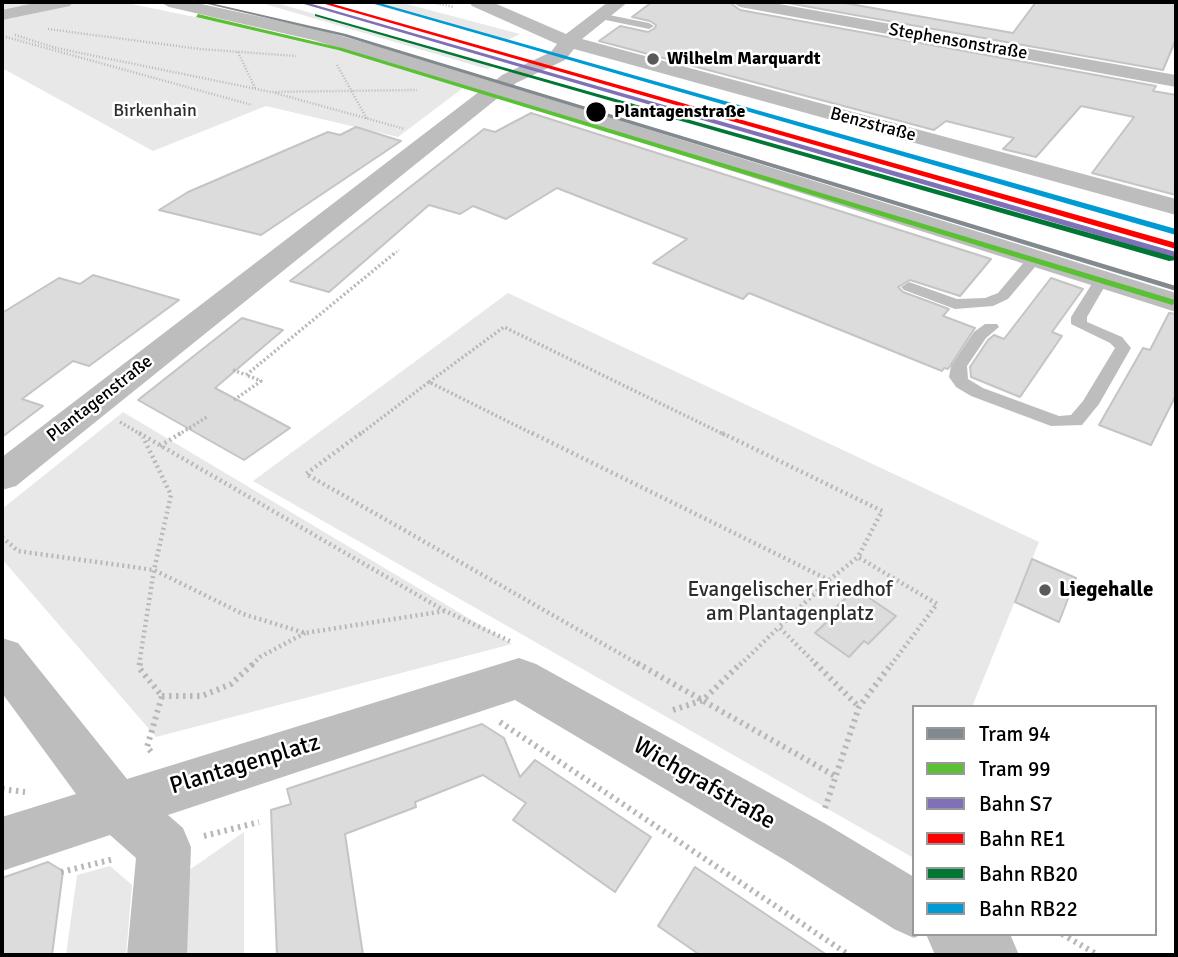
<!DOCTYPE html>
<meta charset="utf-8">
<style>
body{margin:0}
#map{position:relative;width:1178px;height:957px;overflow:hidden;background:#fff;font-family:Signika,sans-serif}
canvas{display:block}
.frame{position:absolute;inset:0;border:4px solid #000;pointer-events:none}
.legend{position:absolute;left:912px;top:705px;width:245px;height:231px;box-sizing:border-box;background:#fff;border:2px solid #999;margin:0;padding:9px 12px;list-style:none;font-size:21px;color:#000}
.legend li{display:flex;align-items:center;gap:14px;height:35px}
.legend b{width:35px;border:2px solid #999}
</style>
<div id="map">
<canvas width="1178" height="957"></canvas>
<div class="frame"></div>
<ul class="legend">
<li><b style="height:9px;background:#838a8f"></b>Tram 94</li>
<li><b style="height:9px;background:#59c133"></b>Tram 99</li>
<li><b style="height:9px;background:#8070b7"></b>Bahn S7</li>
<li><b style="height:9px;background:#f00"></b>Bahn RE1</li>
<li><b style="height:9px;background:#007734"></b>Bahn RB20</li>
<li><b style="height:9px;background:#009bd5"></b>Bahn RB22</li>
</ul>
</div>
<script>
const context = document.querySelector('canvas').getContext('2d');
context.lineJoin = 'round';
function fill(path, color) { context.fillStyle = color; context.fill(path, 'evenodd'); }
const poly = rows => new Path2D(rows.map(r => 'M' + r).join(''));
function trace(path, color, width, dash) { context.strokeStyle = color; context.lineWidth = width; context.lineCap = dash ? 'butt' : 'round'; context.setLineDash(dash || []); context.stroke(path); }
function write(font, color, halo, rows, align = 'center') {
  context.font = font + ' Signika,sans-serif'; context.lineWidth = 5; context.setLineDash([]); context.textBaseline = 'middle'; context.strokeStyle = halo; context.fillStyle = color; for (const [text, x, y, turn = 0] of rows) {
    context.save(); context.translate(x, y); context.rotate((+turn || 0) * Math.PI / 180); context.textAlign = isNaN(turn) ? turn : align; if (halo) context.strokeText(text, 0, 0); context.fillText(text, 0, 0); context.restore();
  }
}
fill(poly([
 [2,2,122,2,311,41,463,88,398,137,266,106,153,151,2,68],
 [258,2,273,2,494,66,487,69],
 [365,2,399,2,520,34,506,41],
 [508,293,1039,542,972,707,914,707,912,857,253,481],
 [123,412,512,644,156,737,2,559,2,509],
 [244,832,244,955,178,955,182,875],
 [110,866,132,885,126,955,66,955,77,875]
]), '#e8e8e8');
const building = poly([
 [652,2,729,2,740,10,1156,86,1153,91,1176,95,1176,195,1092,173,1134,117,1081,106,1036,157,1003,149,1014,138,946,121,934,130,599,41,620,26,648,32,655,28,656,25,650,21,632,17,652,2],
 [782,2,839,2,1013,33,1036,2,1176,2,1176,39,1163,70,782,2],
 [531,113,991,259,960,296,910,280,898,287,903,292,949,309,943,316,975,328,948,369,944,368,942,371,749,293,743,299,653,263,687,239,557,188,506,219,473,206,460,214,429,205,329,292,290,281,484,129,495,132,531,113],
 [356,127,401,141,261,235,159,210,188,192,328,132,340,135,356,127],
 [93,275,179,300,89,366,73,361,22,399,43,406,2,437,2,313,59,278,80,284,93,275],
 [1051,278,1083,289,1052,332,1062,336,1020,397,971,377,970,367,988,340,994,335,1004,339,1051,278],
 [1169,313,1176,314,1176,395,1151,445,1099,425,1143,348,1150,350,1169,313],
 [242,318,283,330,215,388,290,428,244,460,138,400,242,318],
 [1032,559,1076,578,1059,622,1015,602,1032,559],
 [856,589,896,616,868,644,864,641,849,657,815,633,831,618,827,615,856,589],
 [482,724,504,738,520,777,535,760,651,837,615,892,513,820,526,803,483,775,415,802,416,807,345,834,363,955,277,955,271,810,291,804,287,789,482,724],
 [48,862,63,871,52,955,2,955,2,878,48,862],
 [695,867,827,955,700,955,658,926,695,867]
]);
fill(building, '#dcdcdc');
trace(building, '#c4c4c4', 2);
trace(poly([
 [431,2,454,7],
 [48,29,200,49,296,56],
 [15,35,56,48,271,92,417,90],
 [6,37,252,105],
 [238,52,255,88],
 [337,65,367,119],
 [275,93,405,129],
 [394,254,399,250]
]), '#b8b8b8', 2.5, [1, 2]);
trace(poly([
 [233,370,246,375],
 [429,382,504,327,725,435],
 [234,400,261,381,246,375,396,252],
 [120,422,142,435],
 [178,435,207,417],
 [359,435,429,382,535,435]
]), '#b8b8b8', 3.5, [2, 2.5]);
trace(poly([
 [139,433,445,611,512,642],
 [361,433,306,474,640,665],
 [532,433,829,580,779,627,817,665],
 [722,433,882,511,858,557],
 [160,446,181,433],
 [2,537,18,551,154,570,243,614,305,633,445,611],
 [829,580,858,557,937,604,891,665],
 [139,665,154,570,171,495,143,437],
 [252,665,260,657,305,633],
 [740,665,779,627]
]), '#b8b8b8', 4.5, [2, 3.5]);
trace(poly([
 [140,663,139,668,162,696,147,747,154,755],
 [637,663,835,776],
 [815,663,859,707],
 [162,696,202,696,231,684,254,663],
 [673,710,703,700,741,663],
 [500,722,849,955],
 [2,789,25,792],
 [825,808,859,707,892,663],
 [204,836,259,822],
 [61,872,114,859],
 [1062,934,1098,955]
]), '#b8b8b8', 6, [2.5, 4.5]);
fill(poly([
 [599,13,649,23,654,26,649,29,596,18,596,14,599,13],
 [1035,254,1040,255,1042,258,1040,261,1008,299,993,306,955,309,904,290,901,287,909,282,957,299,985,298,998,293,1030,255,1035,254],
 [1102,275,1109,279,1087,317,1087,322,1122,337,1131,348,1099,404,1082,425,1051,426,971,396,956,387,949,377,951,366,974,332,985,324,997,324,999,327,986,338,967,366,968,379,983,388,1059,416,1071,415,1083,401,1115,348,1110,343,1071,324,1071,317,1095,279,1102,275]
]), '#bdbdbd');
fill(poly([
 [39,2,73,2,70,6,2,20,2,10,39,2],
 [469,2,492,2,566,34,608,2,628,2,582,39,1176,199,1176,215,574,49,565,60,516,83,504,94,488,94,485,89,502,75,551,52,557,44,472,6,469,2],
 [731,2,768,2,1176,75,1176,87,740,7,731,2],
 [2,638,18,643,127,779,519,658,536,664,826,824,914,877,914,934,922,934,914,938,894,929,788,862,515,700,168,815,183,828,191,847,187,955,127,955,136,858,110,835,2,871,2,817,76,794,2,693,2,638],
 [926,934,1010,934,1019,955,935,955,926,934]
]), '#bdbdbd');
fill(poly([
 [160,2,192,2,317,29,398,52,1176,293,1176,312,499,97,16,486,2,490,2,457,480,91,313,40,169,7,160,2]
]), '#bdbdbd');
fill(poly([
 [297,2,305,2,1176,252,1176,258,297,2]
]), '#8070b7');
fill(poly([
 [318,2,326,2,1176,243,1176,249,318,2]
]), '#f00');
fill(poly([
 [315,14,1175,257,1176,260,1169,261,315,16,315,14]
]), '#007734');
fill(poly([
 [368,2,376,2,1176,229,1176,235,368,2]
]), '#009bd5');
fill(poly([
 [199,2,206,2,346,34,1176,286,1176,291,343,36,199,2]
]), '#838a8f');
fill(poly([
 [198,14,342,48,1175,300,1176,302,1172,305,1169,304,338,50,196,17,198,14]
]), '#59c133');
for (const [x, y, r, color] of [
 [653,59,7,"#595959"],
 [596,112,11,"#000"],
 [1045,590,7,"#595959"]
]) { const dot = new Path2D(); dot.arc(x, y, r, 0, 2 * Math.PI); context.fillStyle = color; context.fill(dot); trace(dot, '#fff', 2.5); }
write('18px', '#000', '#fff', [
 ["Stephensonstraße",958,42,10],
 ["Benzstraße",873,125,15],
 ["Plantagenstraße",100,399,-38]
]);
write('bold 18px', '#000', '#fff', [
 ["Wilhelm Marquardt",667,59]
], 'left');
write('18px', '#2d2d2d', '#fff', [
 ["Birkenhain",155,111]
]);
write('bold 18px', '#000', '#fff', [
 ["Plantagenstraße",614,112]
], 'left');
write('21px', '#2d2d2d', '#fff', [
 ["Evangelischer Friedhof",790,590],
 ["am Plantagenplatz",790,614]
]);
write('bold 21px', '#000', '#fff', [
 ["Liegehalle",1059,590]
], 'left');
write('24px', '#000', '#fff', [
 ["Plantagenplatz",245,765,-17],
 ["Wichgrafstraße",704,784,30]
]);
</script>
